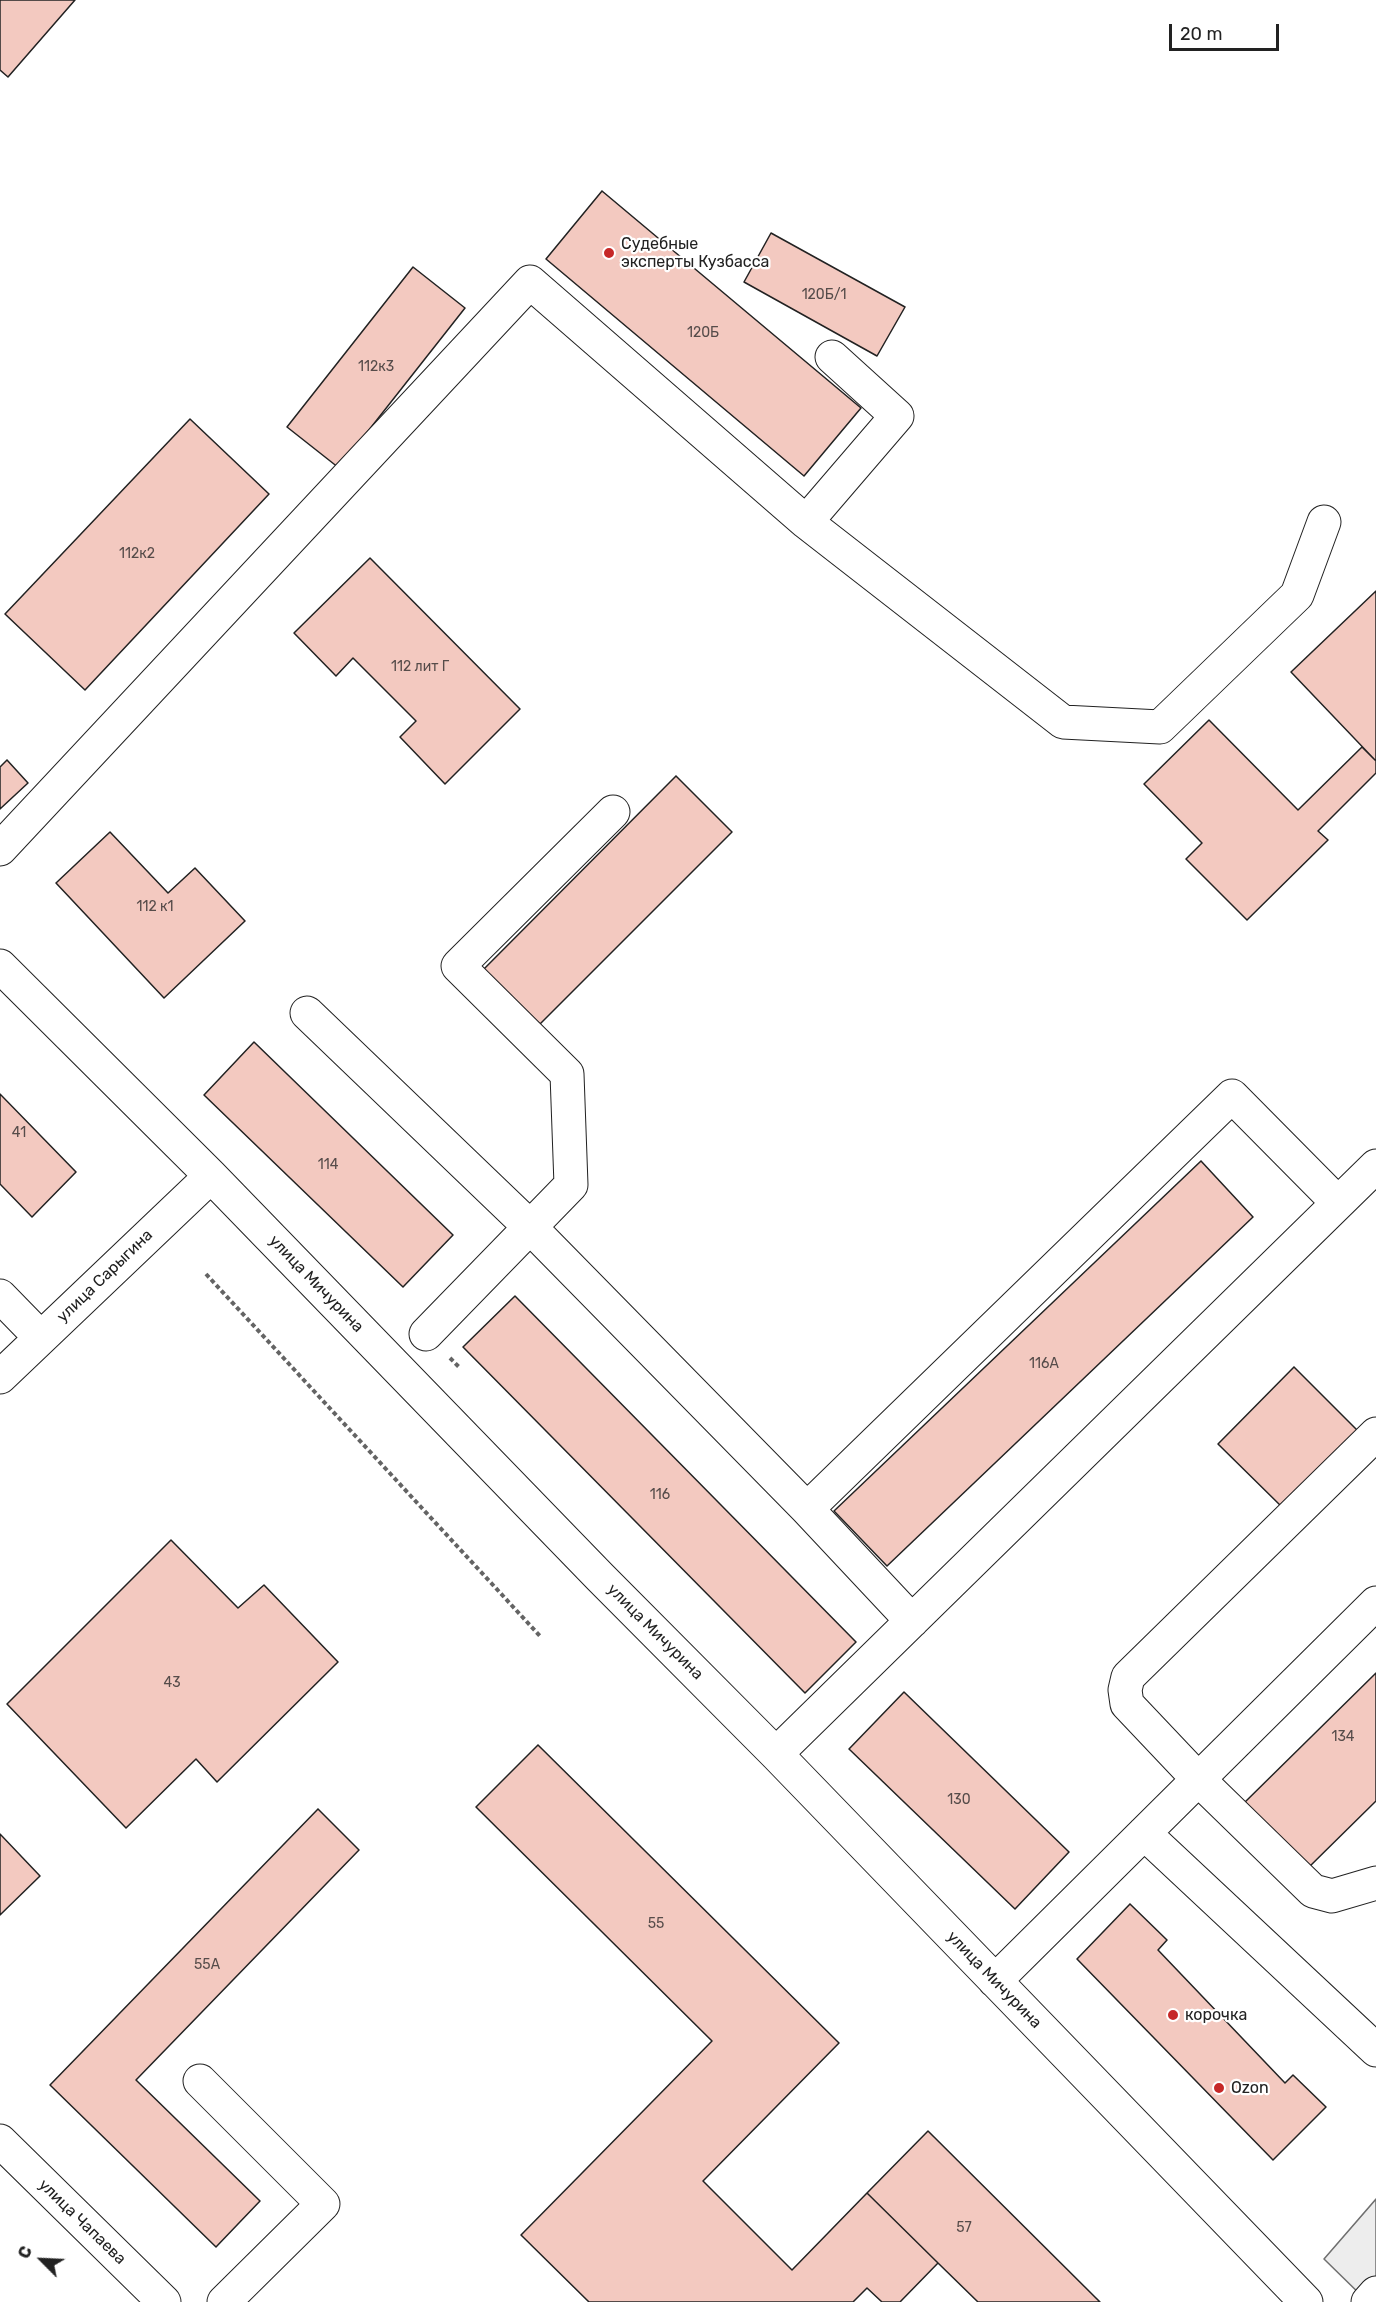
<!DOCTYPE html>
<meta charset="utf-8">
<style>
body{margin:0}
#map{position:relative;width:1376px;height:2302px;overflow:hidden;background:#fff;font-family:Rubik,sans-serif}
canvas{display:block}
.north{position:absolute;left:12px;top:2230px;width:60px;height:60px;-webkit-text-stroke:4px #fff;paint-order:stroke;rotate:294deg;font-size:16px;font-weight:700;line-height:24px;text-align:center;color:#222}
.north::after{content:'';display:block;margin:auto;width:21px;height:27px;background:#222;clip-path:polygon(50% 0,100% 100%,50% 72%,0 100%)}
.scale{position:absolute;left:1169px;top:24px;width:110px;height:27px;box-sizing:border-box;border:3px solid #222;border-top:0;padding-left:8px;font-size:18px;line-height:21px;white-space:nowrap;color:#222;-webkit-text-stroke:4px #fff;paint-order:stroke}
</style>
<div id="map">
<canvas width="1376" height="2302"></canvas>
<div class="north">С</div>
<div class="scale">20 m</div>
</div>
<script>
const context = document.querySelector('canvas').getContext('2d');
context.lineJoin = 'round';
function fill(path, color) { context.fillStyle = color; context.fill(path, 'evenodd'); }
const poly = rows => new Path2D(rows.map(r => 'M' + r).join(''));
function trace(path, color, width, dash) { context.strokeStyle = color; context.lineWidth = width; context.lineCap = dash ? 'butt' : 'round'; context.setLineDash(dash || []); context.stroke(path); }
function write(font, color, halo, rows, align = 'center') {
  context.font = font + ' Rubik,sans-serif'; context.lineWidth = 4.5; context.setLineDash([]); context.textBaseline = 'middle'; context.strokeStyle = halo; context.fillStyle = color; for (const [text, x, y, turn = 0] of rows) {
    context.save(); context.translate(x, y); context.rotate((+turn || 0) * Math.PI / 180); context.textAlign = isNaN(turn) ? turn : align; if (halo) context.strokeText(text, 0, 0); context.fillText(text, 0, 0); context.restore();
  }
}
const parking = poly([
 [1376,2199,1376,2302,1368,2302,1324,2259,1376,2199]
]);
fill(parking, '#ededed');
trace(parking, '#6f6f6f', 1.5);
const building = poly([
 [0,0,75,0,8,77,0,70,0,0],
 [602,191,861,408,804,476,546,259,602,191],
 [771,233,905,307,877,356,744,282,771,233],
 [413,267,465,308,339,468,287,427,413,267],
 [190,419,269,494,85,690,5,614,190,419],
 [370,558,520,709,445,784,400,737,416,721,353,658,336,676,294,633,370,558],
 [1376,591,1376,761,1291,672,1376,591],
 [1209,720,1298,810,1362,747,1376,761,1376,773,1318,831,1328,840,1247,920,1186,859,1202,843,1144,784,1209,720],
 [7,760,28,783,0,809,0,767,7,760],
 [676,776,732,832,531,1033,475,978,676,776],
 [110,832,168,893,195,868,245,921,164,998,56,883,110,832],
 [254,1042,453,1235,403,1287,204,1095,254,1042],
 [0,1094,76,1172,32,1217,0,1184,0,1094],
 [1201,1161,1253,1217,887,1566,834,1511,1201,1161],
 [515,1296,856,1642,805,1693,463,1347,515,1296],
 [1294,1367,1357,1430,1282,1507,1218,1444,1294,1367],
 [171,1540,238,1608,264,1585,338,1662,217,1782,196,1759,126,1828,7,1704,171,1540],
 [1376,1673,1376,1801,1307,1869,1243,1804,1376,1673],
 [904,1692,1069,1852,1015,1909,849,1749,904,1692],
 [538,1745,839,2043,703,2181,792,2270,867,2193,938,2263,900,2302,882,2302,867,2288,853,2302,589,2302,521,2235,712,2041,476,1807,538,1745],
 [318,1809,359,1850,136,2080,260,2201,216,2247,50,2085,318,1809],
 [0,1834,40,1876,0,1915,0,1834],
 [1130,1904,1167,1940,1158,1950,1285,2083,1293,2075,1326,2107,1273,2160,1077,1959,1130,1904],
 [928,2131,1100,2302,978,2302,938,2263,867,2193,928,2131]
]);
fill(building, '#f3c9c0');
trace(building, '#222', 1.5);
const minor = poly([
 [806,522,897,416,832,357],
 [0,849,530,282,806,522,1063,722,1160,727,1297,595,1324,522],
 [0,966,211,1176,600,1577,776,1754,1306,2302],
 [307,1013,530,1227,807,1509,1232,1096,1337,1202],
 [0,1296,41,1338],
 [426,1334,571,1185,567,1074,458,966,613,812],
 [0,1377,211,1176],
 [1376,1434,1128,1677,1125,1690,1127,1704,1198,1779,1313,1891,1332,1896,1376,1883],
 [807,1509,912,1621],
 [776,1754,1376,1166],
 [1144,1833,1376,2050],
 [995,1981,1376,1603],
 [200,2081,323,2204,224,2302],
 [0,2141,164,2302],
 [1368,2302,1376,2293]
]);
trace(minor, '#222', 35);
trace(poly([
 [206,1274,540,1636],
 [450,1358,459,1367]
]), '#646464', 4, [4.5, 3]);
trace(minor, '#fff', 33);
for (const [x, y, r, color] of [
 [609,253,6,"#c62828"],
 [1173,2015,6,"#c62828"],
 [1219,2088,6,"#c62828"]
]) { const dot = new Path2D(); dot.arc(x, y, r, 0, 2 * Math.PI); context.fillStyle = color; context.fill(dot); trace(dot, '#fff', 2); }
write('14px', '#564c4a', null, [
 ["120Б/1",824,295],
 ["120Б",703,333],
 ["112к3",376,367],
 ["112к2",137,554],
 ["112 лит Г",420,667],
 ["112 к1",155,907],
 ["41",19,1133],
 ["114",328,1165],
 ["116А",1044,1364],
 ["116",660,1495],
 ["43",172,1683],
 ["134",1343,1737],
 ["130",959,1800],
 ["55",656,1924],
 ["55А",207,1965],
 ["57",964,2228]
]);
write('16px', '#222', '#fff', [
 ["Судебные",621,244],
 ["эксперты Кузбасса",621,262],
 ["корочка",1185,2015],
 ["Ozon",1231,2088]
], 'left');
write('16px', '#222', '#fff', [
 ["улица Сарыгина",105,1276,-44],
 ["улица Мичурина",316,1284,46],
 ["улица Мичурина",655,1632,45],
 ["улица Мичурина",994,1980,46],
 ["улица Чапаева",82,2222,44]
]);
</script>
